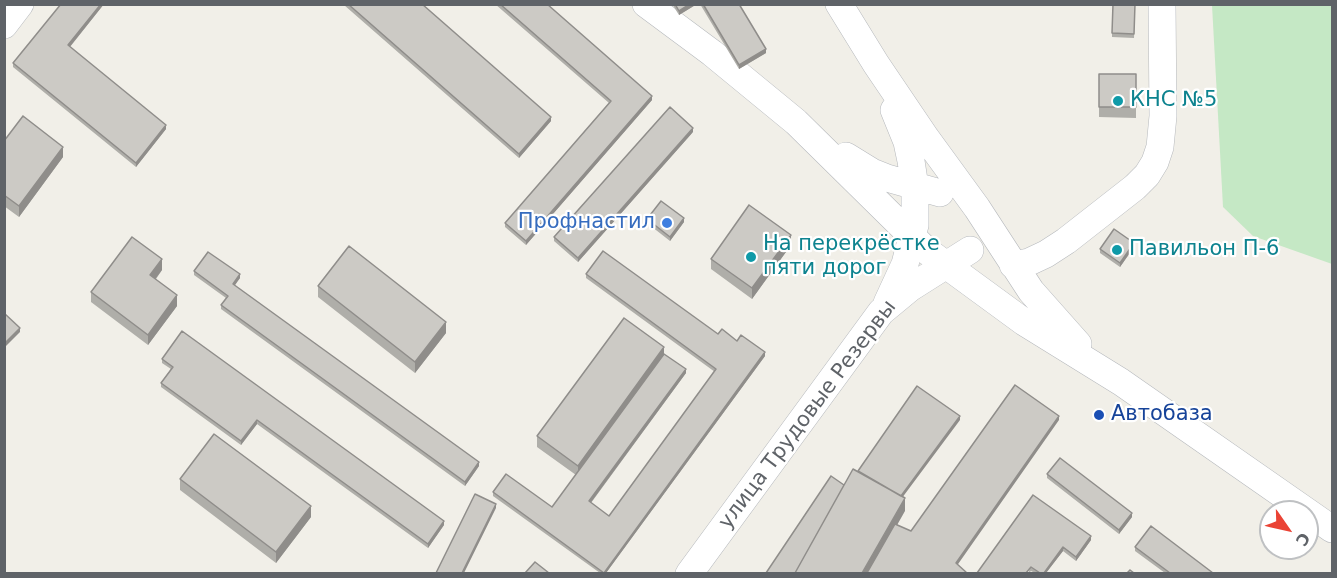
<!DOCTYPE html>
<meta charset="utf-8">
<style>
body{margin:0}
#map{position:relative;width:1337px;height:578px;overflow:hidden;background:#f1efe8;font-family:"DejaVu Sans",sans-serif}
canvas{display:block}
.frame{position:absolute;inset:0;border:6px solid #5f6368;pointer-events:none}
.north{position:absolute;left:1259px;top:500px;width:60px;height:60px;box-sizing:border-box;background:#fff;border:2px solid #bfc1c3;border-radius:50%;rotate:124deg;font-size:16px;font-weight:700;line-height:24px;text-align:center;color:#5f6368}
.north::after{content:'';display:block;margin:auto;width:21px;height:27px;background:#ea4335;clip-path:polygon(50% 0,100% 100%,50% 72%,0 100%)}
</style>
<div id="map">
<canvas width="1337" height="578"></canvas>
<div class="frame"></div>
<div class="north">С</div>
</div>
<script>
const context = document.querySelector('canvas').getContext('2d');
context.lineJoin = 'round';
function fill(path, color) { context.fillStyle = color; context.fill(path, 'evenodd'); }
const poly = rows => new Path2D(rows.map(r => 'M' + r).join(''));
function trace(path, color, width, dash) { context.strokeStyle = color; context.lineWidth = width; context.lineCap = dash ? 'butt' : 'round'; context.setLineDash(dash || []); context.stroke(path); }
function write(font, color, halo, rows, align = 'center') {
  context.font = font + ' "DejaVu Sans",sans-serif'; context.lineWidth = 4.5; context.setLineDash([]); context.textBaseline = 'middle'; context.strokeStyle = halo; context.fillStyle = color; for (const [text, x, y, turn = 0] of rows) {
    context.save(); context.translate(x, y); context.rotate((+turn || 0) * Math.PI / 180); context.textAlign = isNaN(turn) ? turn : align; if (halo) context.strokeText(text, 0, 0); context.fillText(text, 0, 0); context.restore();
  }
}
fill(poly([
 [1212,5,1332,5,1332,264,1253,236,1223,207]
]), '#c5e8c5');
const minor = poly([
 [646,4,712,53,796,122,927,251,1024,322,1121,382,1332,529],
 [839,4,876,64,926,138,977,208,1031,291,1078,344],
 [4,25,20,4],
 [846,156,872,172,887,178,940,193],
 [1013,265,1029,262,1046,254,1066,241,1135,187,1147,175,1155,162,1160,147,1163,116,1162,4],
 [887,303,905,264,915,225,915,187,911,161,907,142,894,110],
 [689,574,881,312,910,288,970,250]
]);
trace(minor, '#b5b8bc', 28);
trace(minor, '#fff', 27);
fill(poly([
 [61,4,104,4,70,47,166,129,136,167,13,67,13,63],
 [422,4,551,121,519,158,344,5],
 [495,4,547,4,652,100,526,245,505,227,505,223,609,103],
 [672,4,697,4,679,15],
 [700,4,739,4,766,53,739,69],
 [1135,4,1134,38,1112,37,1112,33],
 [1099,74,1136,74,1136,118,1099,117],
 [693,132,578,262,554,241,554,237],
 [4,141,63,157,19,217,4,206],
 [647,219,684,222,670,241,647,223],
 [791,245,752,299,711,269,711,259],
 [1134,247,1120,267,1100,253,1100,249],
 [162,270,156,279,177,306,148,345,91,302,91,292],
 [194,271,240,278,234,285,479,466,465,486,221,309,221,305,226,298,194,275],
 [586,274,718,334,737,341,765,356,606,573,600,573,493,496,493,492,552,507,576,475,537,447,537,436,664,354,686,373,591,503,609,516,715,372,586,278],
 [318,286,446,333,415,373,318,297],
 [162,359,444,525,428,548,257,424,241,445,161,387,161,383,171,369,162,363],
 [1047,474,1132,517,1119,534,1047,478],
 [180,479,311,517,276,563,180,490],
 [1033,495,1091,540,1076,561,1063,551,1046,573,1035,573,1031,571,1029,573],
 [1135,547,1213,573,1165,573,1135,551]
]), '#afaea9');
fill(poly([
 [101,4,104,4,68,49,68,45],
 [690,4,697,4,679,15,679,11],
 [766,49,766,53,739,69,739,65],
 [652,96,652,100,526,245,526,241],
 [551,117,551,121,519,158,519,154],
 [166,125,166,129,136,167,136,163],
 [693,128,693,132,578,262,578,258],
 [63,147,63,157,19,217,19,206],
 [684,218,684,222,670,241,670,237],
 [791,235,791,245,752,299,752,288],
 [1134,243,1134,247,1120,267,1120,263],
 [162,259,162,270,150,286,150,275],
 [240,274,240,278,233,288,233,284],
 [177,295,177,306,148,345,148,335],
 [446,322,446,333,415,373,415,362],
 [20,328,20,332,4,348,4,344],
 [664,347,664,358,578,476,578,466],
 [765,352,765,356,606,573,604,573],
 [686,369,686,373,589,505,589,501],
 [960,416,960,420,896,506,896,502],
 [1059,416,1059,420,956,567,956,563],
 [257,420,257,424,241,445,241,441],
 [479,462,479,466,465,486,465,482],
 [905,498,905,511,870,573,862,573],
 [496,504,496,508,464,573,462,573],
 [311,506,311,517,276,563,276,552],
 [1132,513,1132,517,1119,534,1119,530],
 [444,521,444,525,428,548,428,544],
 [1091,536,1091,540,1076,561,1076,557],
 [1063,547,1063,551,1046,573,1044,573]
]), '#8f8d8a');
const building = poly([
 [61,4,101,4,68,45,166,125,136,163,13,63,61,4],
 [348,4,422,4,551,117,519,154,348,4],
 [500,4,547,4,652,96,526,241,505,223,611,101,500,4],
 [675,4,690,4,679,11,675,4],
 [703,4,739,4,766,49,739,65,703,4],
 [1113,4,1135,4,1134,34,1112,33,1113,4],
 [1099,74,1136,74,1136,107,1099,107,1099,74],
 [670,107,693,128,578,258,554,237,670,107],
 [23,116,63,147,19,206,4,195,4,141,23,116],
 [661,201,684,218,670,237,647,219,661,201],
 [749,205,791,235,752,288,711,259,749,205],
 [1114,229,1134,243,1120,263,1100,249,1114,229],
 [132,237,162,259,150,275,177,295,148,335,91,292,132,237],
 [349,246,446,322,415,362,318,286,349,246],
 [603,251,718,334,722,329,737,341,741,335,765,352,604,573,493,492,506,474,552,507,664,354,686,369,589,501,609,516,716,369,586,274,603,251],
 [208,252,240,274,233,284,479,462,465,482,221,305,228,296,194,271,208,252],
 [4,313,20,328,4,344,4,313],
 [624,318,664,347,578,466,537,436,624,318],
 [182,331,444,521,428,544,257,420,241,441,161,383,173,367,162,359,182,331],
 [1015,385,1059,416,956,563,967,573,867,573,895,524,911,531,1015,385],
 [917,386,960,416,901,496,858,471,917,386],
 [214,434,311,506,276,552,180,479,214,434],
 [1060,458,1132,513,1119,530,1047,474,1060,458],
 [853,469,905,498,862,573,795,573,853,469],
 [831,476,844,485,795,573,766,573,831,476],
 [475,494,496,504,462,573,436,573,475,494],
 [1033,495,1091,536,1076,557,1063,547,1044,573,1040,573,1031,567,1026,573,977,573,1033,495],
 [1151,526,1213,573,1170,573,1135,547,1151,526],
 [535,562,549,573,525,573,535,562],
 [1130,570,1134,573,1127,573,1130,570]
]);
fill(building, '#cccac5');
trace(building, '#8f8d8a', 1.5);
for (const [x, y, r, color] of [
 [1118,101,6,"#0f9aa8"],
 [667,223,6,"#3f7fe0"],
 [1117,250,6,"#0f9aa8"],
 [751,257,6,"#0f9aa8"],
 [1099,415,6,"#1a4fb4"]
]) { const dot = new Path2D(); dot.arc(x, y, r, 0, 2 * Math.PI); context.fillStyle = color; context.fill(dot); trace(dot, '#fff', 2); }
write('21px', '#0d838f', '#fff', [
 ["КНС №5",1130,101],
 ["На перекрёстке",763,245],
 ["пяти дорог",763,269],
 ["Павильон П-6",1129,250]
], 'left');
write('21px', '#366cbe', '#fff', [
 ["Профнастил",655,223]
], 'right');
write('21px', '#5f6368', '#fff', [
 ["улица Трудовые Резервы",808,415,-53]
]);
write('21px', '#164399', '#fff', [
 ["Автобаза",1111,415]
], 'left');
</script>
